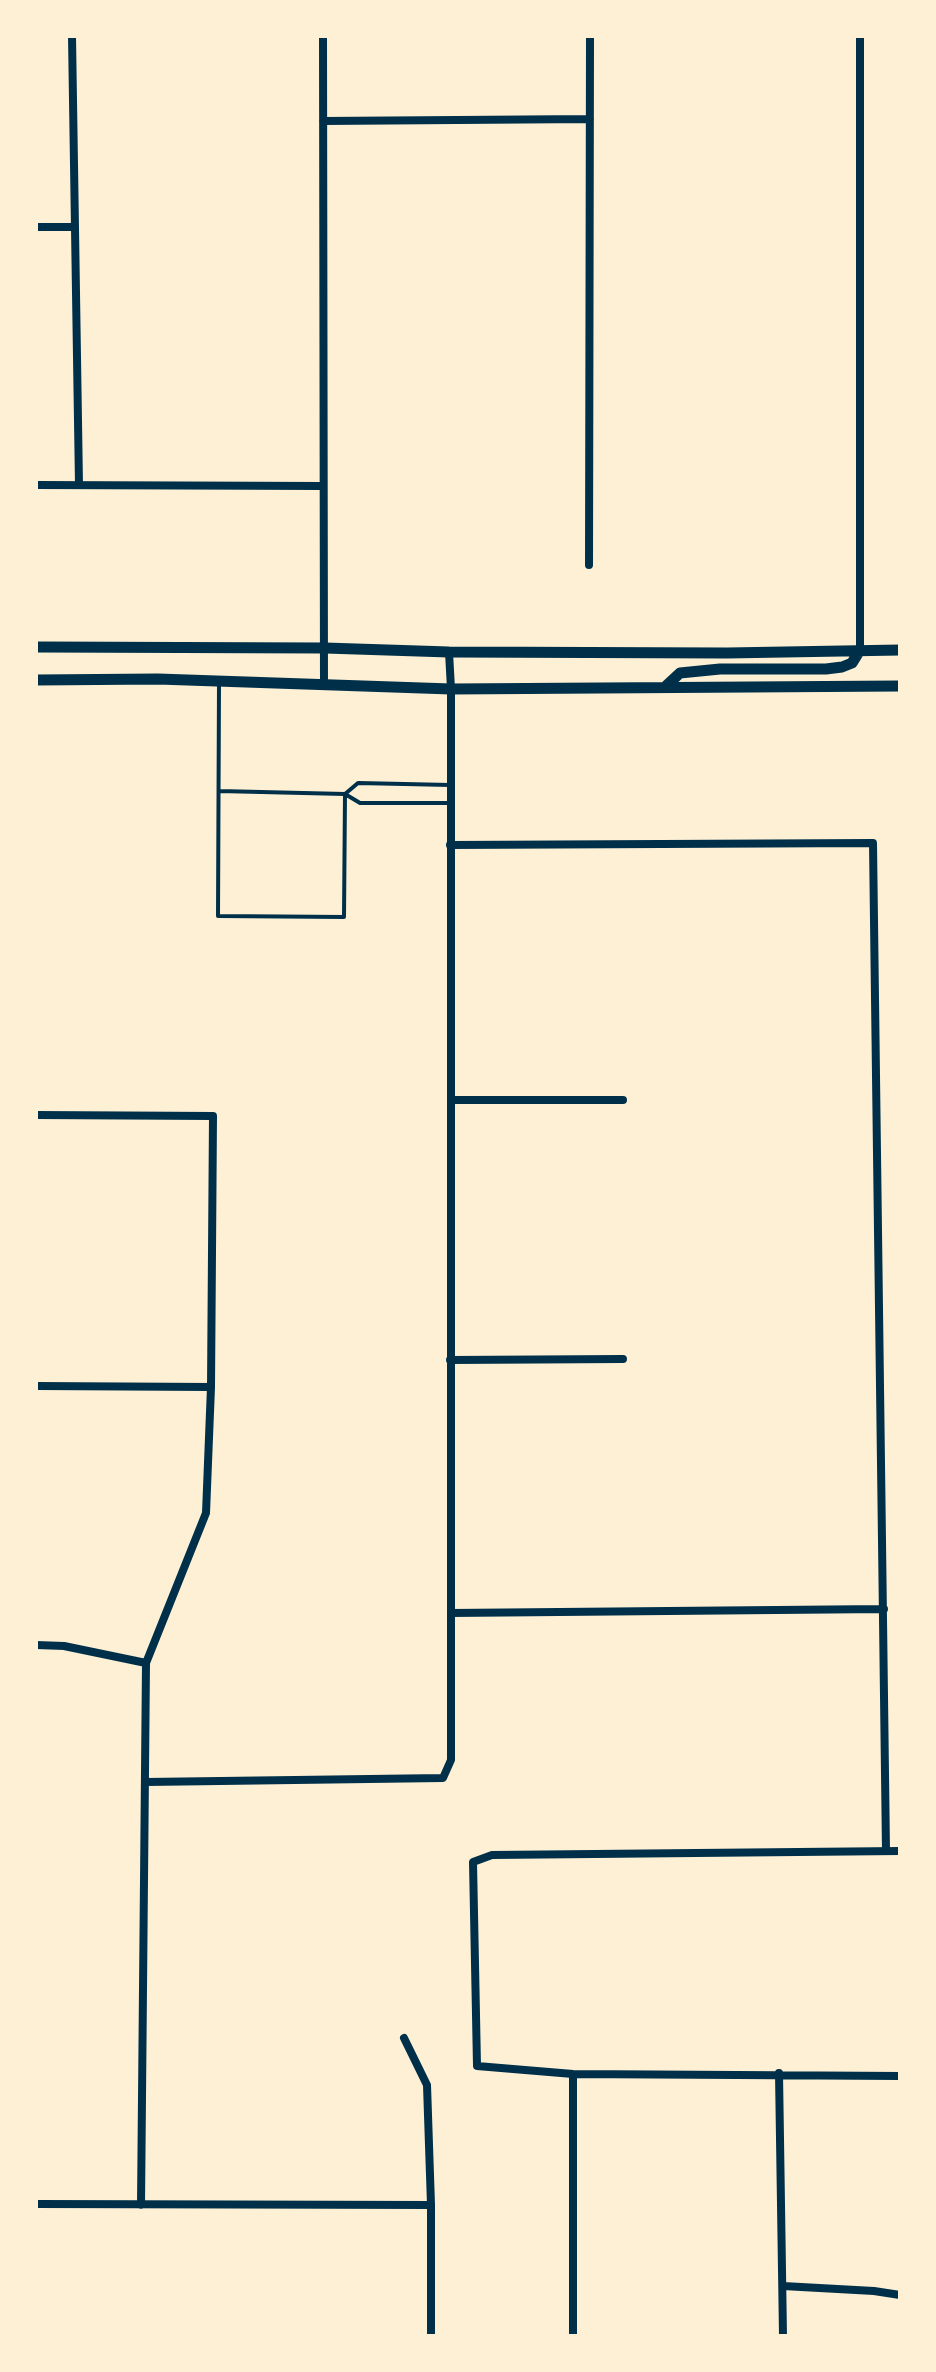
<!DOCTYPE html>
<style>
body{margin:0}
#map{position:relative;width:936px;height:2372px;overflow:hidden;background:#fdf0d5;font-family:Lato,sans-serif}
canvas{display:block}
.frame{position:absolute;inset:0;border:38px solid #fdf0d5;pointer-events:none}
</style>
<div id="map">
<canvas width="936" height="2372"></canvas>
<div class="frame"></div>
</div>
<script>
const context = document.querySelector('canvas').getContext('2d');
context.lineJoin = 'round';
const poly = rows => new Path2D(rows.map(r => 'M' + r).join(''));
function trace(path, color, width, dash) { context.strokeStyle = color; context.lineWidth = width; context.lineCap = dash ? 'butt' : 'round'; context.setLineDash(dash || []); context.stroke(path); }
trace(poly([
 [219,684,218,916,344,917,345,794,219,791],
 [450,785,358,783,345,794,360,803,450,803]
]), '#003049', 4);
trace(poly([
 [72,36,79,485],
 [323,36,324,685],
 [860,36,860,650],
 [323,121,590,119],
 [36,227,75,227],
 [36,485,323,486],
 [589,565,590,36],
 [450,845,873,843,886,1851],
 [451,1100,623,1100],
 [36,1115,213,1116,211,1387,206,1513,146,1663,141,2205],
 [450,1360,623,1359],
 [36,1386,211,1387],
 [451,1613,884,1609],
 [36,1645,64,1646,146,1663],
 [146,1782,443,1778,451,1760,451,689,449,652],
 [900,1851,492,1855,473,1862,477,2066,573,2074,900,2076],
 [404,2038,427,2085,431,2205,431,2336],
 [779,2073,783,2336],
 [573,2074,573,2336],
 [36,2204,431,2205],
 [783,2286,874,2291,900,2295]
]), '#003049', 8);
trace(poly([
 [36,647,325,648,449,652,727,653,900,650],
 [36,680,158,679,451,689,900,686],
 [666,686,680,673,720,669,826,669,842,667,852,663,860,650]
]), '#003049', 11);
</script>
